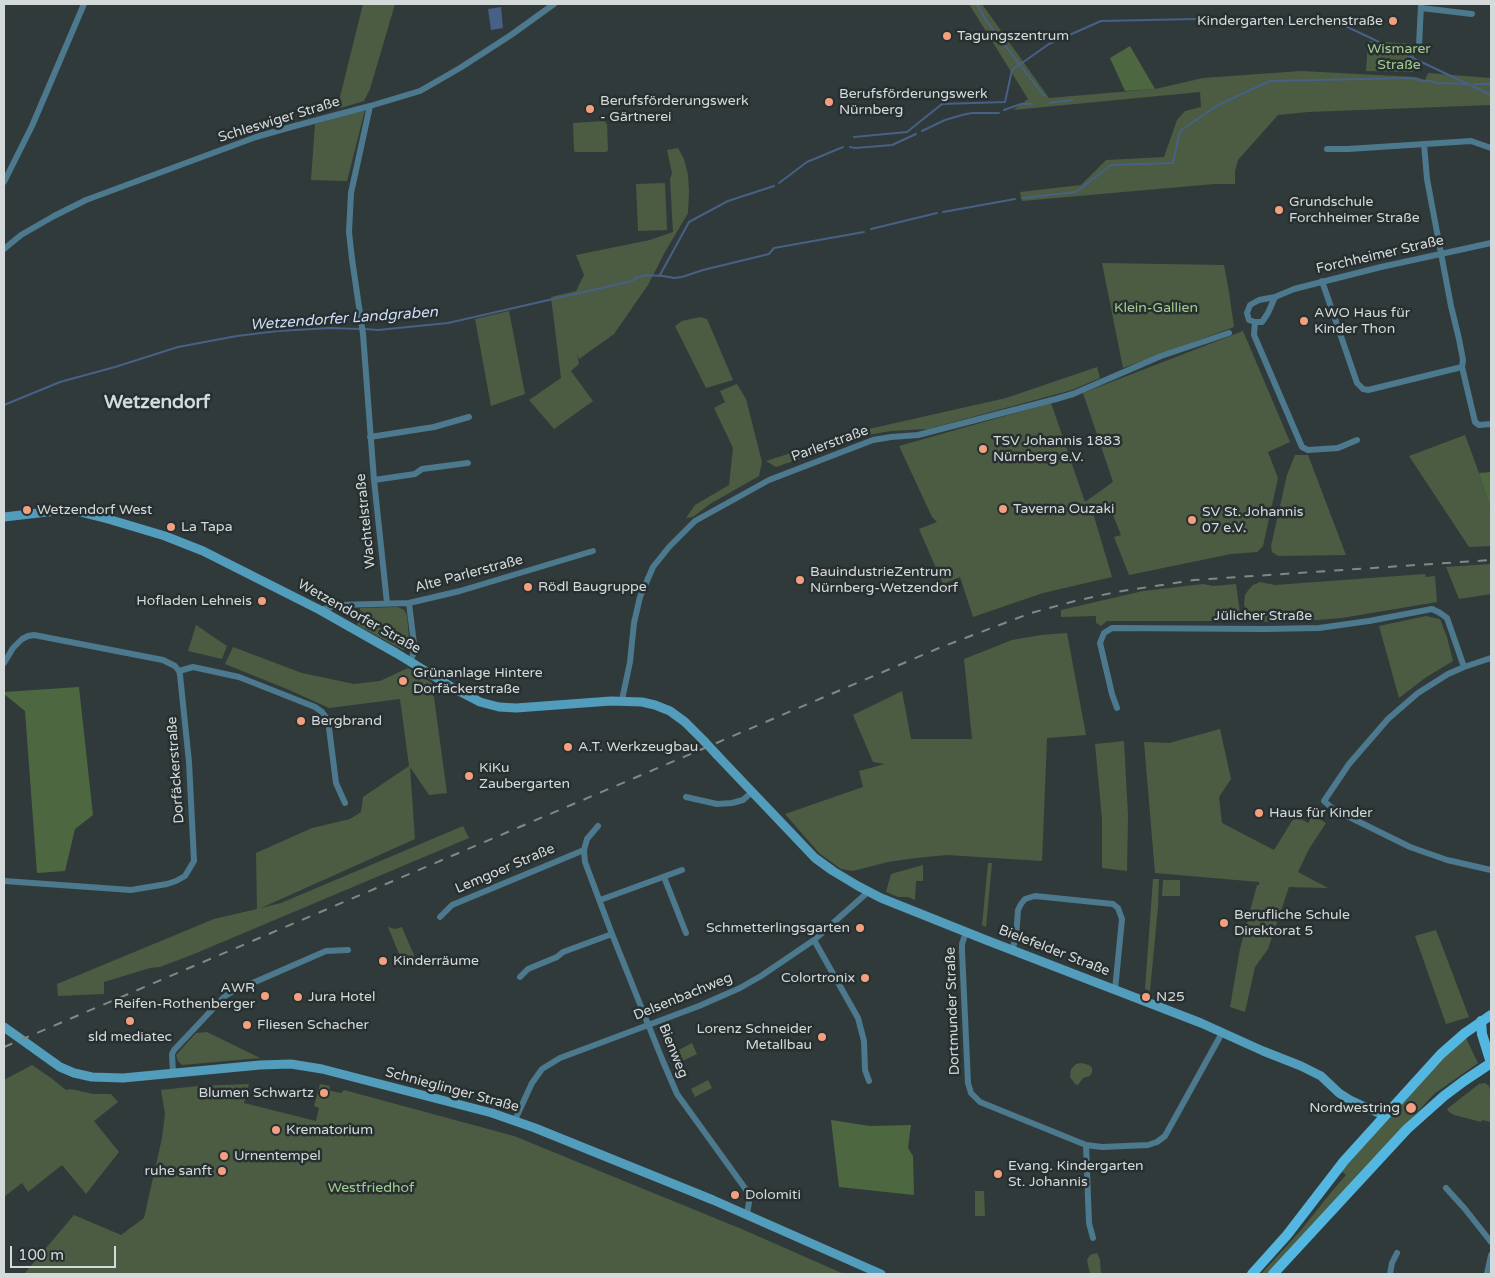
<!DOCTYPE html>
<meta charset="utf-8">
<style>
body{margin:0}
#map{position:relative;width:1495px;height:1278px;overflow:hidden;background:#313a3a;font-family:"Varela Round",sans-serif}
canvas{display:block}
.frame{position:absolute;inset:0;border:5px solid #d4d9d9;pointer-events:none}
.scale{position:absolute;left:10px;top:1246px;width:106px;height:22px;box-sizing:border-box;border:2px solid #d4d9d9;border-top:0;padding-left:6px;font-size:15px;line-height:18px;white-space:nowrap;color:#d4d9d9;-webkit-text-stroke:4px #272f30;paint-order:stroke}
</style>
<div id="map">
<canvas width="1495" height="1278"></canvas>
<div class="frame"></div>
<div class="scale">100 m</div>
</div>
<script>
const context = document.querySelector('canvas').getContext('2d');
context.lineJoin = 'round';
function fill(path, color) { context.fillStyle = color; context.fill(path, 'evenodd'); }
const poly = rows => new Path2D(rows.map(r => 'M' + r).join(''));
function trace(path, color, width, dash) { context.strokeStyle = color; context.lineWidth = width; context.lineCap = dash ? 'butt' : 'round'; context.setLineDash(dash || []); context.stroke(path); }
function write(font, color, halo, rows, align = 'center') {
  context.font = font + ' "Varela Round",sans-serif'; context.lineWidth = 5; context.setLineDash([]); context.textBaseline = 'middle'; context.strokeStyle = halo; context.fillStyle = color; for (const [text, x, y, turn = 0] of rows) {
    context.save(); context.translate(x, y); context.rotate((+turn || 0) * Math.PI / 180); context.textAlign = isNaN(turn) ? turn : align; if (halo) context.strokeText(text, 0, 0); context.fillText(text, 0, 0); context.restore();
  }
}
fill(poly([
 [363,4,395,4,370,89,364,101,337,109],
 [969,4,982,4,1049,98,1155,89,1203,78,1301,71,1416,77,1425,80,1428,73,1491,78,1491,105,1308,112,1278,115,1238,160,1235,171,1235,184,1214,184,1022,201,1020,192,1081,185,1106,160,1164,157,1177,120,1185,111,1201,107,1200,92,1013,110,1028,99],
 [1368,41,1415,44,1413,72,1366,71],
 [365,110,347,181,311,180,315,124],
 [604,121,607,124,608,150,606,152,575,152,574,150,573,123],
 [678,148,684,159,688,175,689,192,688,213,665,252,648,285,614,334,579,359,577,352,579,364,571,371,593,401,554,429,529,400,561,378,551,297,576,291,584,275,576,255,650,240,673,232,670,179,672,173,667,150],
 [665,183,667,230,638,231,636,184],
 [1102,263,1224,265,1229,292,1234,327,1123,368],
 [509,311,525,394,491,406,475,319],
 [700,317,707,319,733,380,706,388,675,326,682,321],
 [1243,331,1290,442,1268,452,1278,478,1263,546,1257,552,1231,554,1129,575,1114,537,1121,535,1109,505,1093,513,1112,577,1043,593,973,617,960,577,943,584,919,529,937,522,932,517,899,446,1051,403,1085,502,1113,482,1083,393],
 [1097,367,1100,378,1072,390,928,429,890,431,868,435,776,467,766,461,860,431,1006,398],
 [737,384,746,399,762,462,759,476,710,504,693,517,686,518,695,505,729,485,733,448,714,408,725,402,720,391],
 [1465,435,1479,473,1491,510,1491,546,1469,547,1409,456],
 [1295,455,1308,455,1346,555,1278,556,1272,552,1271,546,1287,475],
 [1491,564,1491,594,1459,599,1446,567],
 [1425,574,1426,577,1435,576,1437,602,1342,618,1317,620,1275,622,1248,621,1246,613,1244,604,1245,595,1249,589,1253,585,1260,582,1275,585],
 [1203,584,1213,586,1236,584,1241,621,1107,621,1101,626,1096,623,1096,616,1061,617,1061,610,1143,591],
 [398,607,404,610,407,615,409,637,409,646,406,649,403,650,357,625,359,621,356,619,361,617,360,608],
 [1426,616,1440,619,1447,637,1453,661,1425,678,1399,698,1379,626],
 [196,625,227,646,222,659,188,651],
 [1067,633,1086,735,1047,738,1042,861,947,855,916,858,888,862,853,871,841,869,819,853,785,814,863,787,859,771,885,764,873,762,853,715,902,691,911,739,972,739,964,659,1012,640,1041,635],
 [233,647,302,673,354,684,380,681,408,668,432,683,447,793,429,795,410,767,415,839,261,908,281,903,463,826,469,838,194,954,160,967,150,968,104,982,104,994,58,996,57,984,214,919,257,909,256,853,312,828,350,819,361,812,363,797,409,766,400,699,329,708,287,689,225,664],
 [1220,729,1231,779,1219,797,1222,823,1274,850,1295,816,1308,823,1313,815,1326,823,1309,849,1298,872,1328,888,1289,887,1268,949,1255,967,1245,1012,1230,1007,1240,949,1257,885,1259,885,1259,882,1155,873,1144,742,1169,743],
 [1124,741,1128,816,1127,871,1102,868,1102,819,1095,744],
 [988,863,992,863,986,927,982,925],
 [923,865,923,881,916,881,915,900,908,897,898,897,886,892,891,874],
 [1153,879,1159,879,1158,907,1150,991,1145,989],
 [1163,880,1180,880,1180,896,1162,896],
 [388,927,395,929,402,927,416,960,404,966],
 [1436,930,1469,1017,1446,1024,1415,936],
 [207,1032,260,1058,182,1065,178,1061,176,1055,196,1033],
 [1465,1036,1478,1063,1434,1094,1268,1274,1261,1274,1301,1230,1333,1190,1346,1175,1341,1171,1442,1058],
 [692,1043,697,1054,678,1063,677,1061,673,1063,669,1055],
 [1081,1063,1089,1065,1092,1068,1092,1072,1090,1076,1083,1078,1078,1085,1075,1084,1070,1077,1071,1069,1076,1064],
 [32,1065,51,1078,66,1090,71,1089,93,1094,111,1094,118,1102,94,1121,119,1152,86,1194,62,1165,28,1192,22,1183,4,1197,4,1080],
 [708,1080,712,1088,695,1097,691,1089],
 [1485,1083,1489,1086,1491,1093,1491,1122,1482,1120,1481,1122,1454,1115,1449,1112,1447,1109,1479,1084],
 [249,1084,244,1103,316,1121,319,1108,314,1106,320,1084,330,1086,329,1090,331,1091,341,1093,344,1090,514,1136,744,1230,844,1274,24,1274,74,1215,121,1235,144,1218,162,1138,165,1114,161,1090,198,1086],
 [975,1191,984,1191,985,1216,975,1216],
 [1097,1253,1100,1260,1101,1274,1090,1274,1087,1260,1090,1255]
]), '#4b5c43');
fill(poly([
 [1130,46,1155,89,1125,91,1110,58],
 [1491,472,1491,510,1479,473],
 [79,687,93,815,75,829,65,871,37,873,25,711,4,694,4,692],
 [831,1120,870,1126,911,1125,908,1148,913,1156,914,1195,839,1187]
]), '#4d6840');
fill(poly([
 [501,7,503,28,491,30,488,9]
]), '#476086');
trace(poly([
 [977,4,987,22,1044,96],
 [1474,84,1491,84],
 [1049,103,1072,100],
 [1004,110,1021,104,1033,104],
 [922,131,945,120,962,115,972,113,999,113],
 [854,137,907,132,942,104,1005,102,1012,70,1049,44,1101,21,1243,18,1254,21,1260,20,1267,23,1281,24,1339,23,1491,95],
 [850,147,855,148,892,145,916,134],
 [779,183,807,162,843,147],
 [1022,198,1076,192,1111,165,1173,163,1180,131,1218,105,1270,81,1411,78,1423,81,1429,81,1436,83,1469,84],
 [943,212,1015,199],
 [871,229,937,213],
 [660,275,689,222,728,201,774,186],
 [365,329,378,330,448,323,632,281,636,278,646,275,663,276,674,278,682,277,703,270,769,254,774,248,864,232],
 [4,405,60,382,115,367,178,347,237,336,278,331,330,328,360,329]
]), '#476086', 2);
trace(poly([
 [1421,8,1472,14],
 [1419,46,1421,5],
 [370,106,351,193,349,232,352,259,363,334,374,480,387,603],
 [1424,144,1427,179,1433,211,1451,306,1459,339,1463,360,1462,367,1475,422,1479,425,1491,424],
 [1327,149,1348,149,1471,141,1491,148],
 [4,182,32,126,84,4],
 [4,249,21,235,54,216,86,200,256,137,291,127,370,106,420,91,460,68,511,35,554,4],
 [1322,281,1357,383,1363,389,1368,390,1462,367],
 [1275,297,1268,313,1262,322,1255,322,1249,320,1247,313,1250,305,1259,300,1275,297,1294,289,1381,267,1491,243],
 [1255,322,1254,335,1302,447,1308,450,1338,448,1357,440],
 [370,437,434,427,469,417],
 [374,480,415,474,422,469,468,463],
 [409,603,414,644,413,655,410,661],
 [320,610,339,605,409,603,460,591,593,551],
 [1491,658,1464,667,1448,674,1418,693,1396,712,1388,719,1349,764,1324,801,1333,809,1410,847,1447,860,1491,870],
 [4,663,13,648,22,639,28,636,34,635,163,660,175,666,179,671,180,675,189,762,194,861,185,876,176,881,167,884,131,890,4,881],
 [179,671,193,667,239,677,315,707,322,712,328,720,336,783,345,803],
 [622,700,630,662,634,623,640,597,653,567,669,547,695,521,769,480,873,440,891,437,918,435,1056,399,1073,394,1161,356,1229,333],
 [1117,708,1112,694,1100,643,1104,633,1112,628,1264,629,1319,628,1369,621,1432,609,1440,613,1447,618,1464,667],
 [686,797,717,804,732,803,743,800,752,792],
 [598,826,587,839,584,850,585,862,612,934,662,1059,677,1094,747,1191,749,1202,747,1214],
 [664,877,686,933],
 [600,900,682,870],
 [440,917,452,905,584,850],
 [966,932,962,944,962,951,968,1083,971,1093,980,1102,1086,1145,1102,1147,1148,1145,1157,1142,1165,1136,1222,1033],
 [814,940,858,1018,864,1041,865,1070,869,1081],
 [1012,950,1016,938,1018,910,1021,904,1025,899,1035,896,1113,904,1118,908,1122,919,1115,990],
 [520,977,528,969,557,957,563,952,612,934],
 [173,1073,172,1054,174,1050,225,996,232,992,326,951,348,950],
 [515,1120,532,1083,542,1069,560,1058,699,1006,740,988,761,976,814,940,868,892],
 [1086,1145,1089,1223,1093,1238],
 [1446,1188,1465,1209,1491,1242],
 [749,1197,793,1193],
 [1390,1274,1392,1263,1397,1253],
 [1487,1274,1491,1255]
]), '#4c798d', 6);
trace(poly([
 [4,517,56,511,72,510,108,519,165,536,203,551,320,610,396,653,455,689,480,702,499,707,516,708,611,701,642,702,655,705,670,711,685,722,705,742],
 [717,755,815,858,833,871,858,886,881,898,986,940,1201,1023,1263,1051,1301,1066,1321,1076,1339,1093,1350,1100,1385,1116],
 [4,1027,60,1067,74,1073,92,1077,123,1078,260,1065,291,1064,322,1069,492,1113,535,1128,713,1200,881,1274]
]), '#529cbc', 9);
trace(poly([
 [1481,1021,1482,1034,1491,1063],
 [1252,1274,1287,1235,1344,1161,1441,1054,1465,1033,1491,1015],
 [1273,1274,1407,1129,1444,1096,1464,1081,1491,1063]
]), '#54b7e1', 10);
trace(poly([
 [4,1047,939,648,1031,613,1075,601,1116,592,1194,580,1491,560]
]), '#818888', 2, [9, 9]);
trace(poly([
 [705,742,717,755]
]), '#529cbc', 9);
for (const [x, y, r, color] of [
 [1393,21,5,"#f2a07f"],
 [947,36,5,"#f2a07f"],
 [829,102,5,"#f2a07f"],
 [590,109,5,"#f2a07f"],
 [1279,210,5,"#f2a07f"],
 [1304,321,5,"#f2a07f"],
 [983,449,5,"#f2a07f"],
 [1003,509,5,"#f2a07f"],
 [27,510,5,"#f2a07f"],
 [1192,520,5,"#f2a07f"],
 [171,527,5,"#f2a07f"],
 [800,580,5,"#f2a07f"],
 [528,587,5,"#f2a07f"],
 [262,601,5,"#f2a07f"],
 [403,681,5,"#f2a07f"],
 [301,721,5,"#f2a07f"],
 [568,747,5,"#f2a07f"],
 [469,776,5,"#f2a07f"],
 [1259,813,5,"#f2a07f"],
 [1224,923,5,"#f2a07f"],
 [860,928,5,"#f2a07f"],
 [383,961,5,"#f2a07f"],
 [865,978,5,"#f2a07f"],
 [265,996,5,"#f2a07f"],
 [298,997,5,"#f2a07f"],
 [1146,997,5,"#f2a07f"],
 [130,1021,5,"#f2a07f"],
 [247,1025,5,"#f2a07f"],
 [822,1037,5,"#f2a07f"],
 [324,1093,5,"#f2a07f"],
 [1411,1108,6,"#f2a07f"],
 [276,1130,5,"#f2a07f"],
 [224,1156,5,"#f2a07f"],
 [222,1171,5,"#f2a07f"],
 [998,1174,5,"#f2a07f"],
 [735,1195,5,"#f2a07f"]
]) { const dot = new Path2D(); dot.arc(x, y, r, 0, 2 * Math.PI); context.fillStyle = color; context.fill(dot); trace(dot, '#272f30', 2); }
write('14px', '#d4d9d9', '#272f30', [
 ["Kindergarten Lerchenstraße",1383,21,"right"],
 ["Tagungszentrum",957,36],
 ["Berufsförderungswerk",839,94],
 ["Nürnberg",839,110],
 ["Berufsförderungswerk",600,101],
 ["- Gärtnerei",600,117],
 ["Grundschule",1289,202],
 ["Forchheimer Straße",1289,218],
 ["AWO Haus für",1314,313],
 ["Kinder Thon",1314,329],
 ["TSV Johannis 1883",993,441],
 ["Nürnberg e.V.",993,457],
 ["Taverna Ouzaki",1013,509],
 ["Wetzendorf West",37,510],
 ["SV St. Johannis",1202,512],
 ["07 e.V.",1202,528],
 ["La Tapa",181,527],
 ["BauindustrieZentrum",810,572],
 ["Nürnberg-Wetzendorf",810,588],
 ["Rödl Baugruppe",538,587],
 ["Hofladen Lehneis",252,601,"right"],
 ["Grünanlage Hintere",413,673],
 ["Dorfäckerstraße",413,689],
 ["Bergbrand",311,721],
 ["A.T. Werkzeugbau",578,747],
 ["KiKu",479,768],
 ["Zaubergarten",479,784],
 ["Haus für Kinder",1269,813],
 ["Berufliche Schule",1234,915],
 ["Direktorat 5",1234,931],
 ["Schmetterlingsgarten",850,928,"right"],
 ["Kinderräume",393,961],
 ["Colortronix",855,978,"right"],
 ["AWR",255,988,"right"],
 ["Reifen-Rothenberger",255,1004,"right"],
 ["Jura Hotel",308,997],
 ["N25",1156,997],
 ["Fliesen Schacher",257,1025],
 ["Lorenz Schneider",812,1029,"right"],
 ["Metallbau",812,1045,"right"],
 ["sld mediatec",130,1037,"center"],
 ["Blumen Schwartz",314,1093,"right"],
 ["Nordwestring",1400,1108,"right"],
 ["Krematorium",286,1130],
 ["Urnentempel",234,1156],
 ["Evang. Kindergarten",1008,1166],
 ["St. Johannis",1008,1182],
 ["ruhe sanft",212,1171,"right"],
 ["Dolomiti",745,1195]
], 'left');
write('14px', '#a2cd8d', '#272f30', [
 ["Wismarer",1399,49],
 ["Straße",1399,65],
 ["Klein-Gallien",1156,308],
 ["Westfriedhof",371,1188]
]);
write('14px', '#d4d9d9', '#272f30', [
 ["Schleswiger Straße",279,120,-17],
 ["Forchheimer Straße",1380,255,-13],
 ["Parlerstraße",830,444,-20],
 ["Wachtelstraße",366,521,-96],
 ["Alte Parlerstraße",469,574,-15],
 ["Jülicher Straße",1263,616],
 ["Wetzendorfer Straße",359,617,29],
 ["Dorfäckerstraße",176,770,-94],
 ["Lemgoer Straße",505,869,-23],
 ["Bielefelder Straße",1054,951,21],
 ["Delsenbachweg",683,997,-22],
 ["Dortmunder Straße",953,1011,-92],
 ["Bienweg",673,1051,68],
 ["Schnieglinger Straße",452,1090,15]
]);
write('italic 15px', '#cedef8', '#272f30', [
 ["Wetzendorfer Landgraben",344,319,-4]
]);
write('bold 19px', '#d1dbdc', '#272f30', [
 ["Wetzendorf",157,403]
]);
</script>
